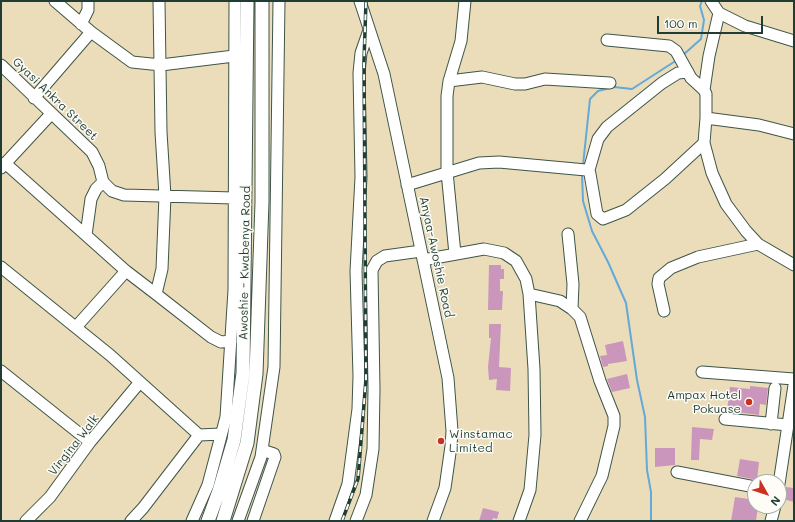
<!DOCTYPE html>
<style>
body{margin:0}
#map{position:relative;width:795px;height:522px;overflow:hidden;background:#ebddb9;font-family:Mali,sans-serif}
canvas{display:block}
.frame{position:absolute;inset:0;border:2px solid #1f3d34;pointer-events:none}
.north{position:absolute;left:747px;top:474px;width:40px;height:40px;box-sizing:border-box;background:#fdfcf7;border:1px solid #a4b0a9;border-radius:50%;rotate:129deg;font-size:11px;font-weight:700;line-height:16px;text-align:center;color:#1f3d34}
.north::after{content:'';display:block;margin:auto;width:14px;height:18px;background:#c8321e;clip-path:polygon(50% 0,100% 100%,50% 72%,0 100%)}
.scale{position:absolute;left:657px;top:16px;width:106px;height:18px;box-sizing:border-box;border:2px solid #1f3d34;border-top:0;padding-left:5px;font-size:12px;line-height:14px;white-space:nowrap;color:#1f3d34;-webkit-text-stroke:3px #fdfcf7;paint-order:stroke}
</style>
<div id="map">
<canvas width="795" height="522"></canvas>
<div class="frame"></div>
<div class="north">N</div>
<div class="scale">100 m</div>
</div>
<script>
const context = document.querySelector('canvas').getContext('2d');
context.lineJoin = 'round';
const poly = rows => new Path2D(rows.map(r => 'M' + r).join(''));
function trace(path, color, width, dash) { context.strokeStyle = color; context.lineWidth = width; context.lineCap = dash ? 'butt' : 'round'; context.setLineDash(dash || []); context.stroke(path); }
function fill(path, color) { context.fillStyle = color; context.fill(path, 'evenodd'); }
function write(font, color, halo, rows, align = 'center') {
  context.font = font + ' Mali,sans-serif'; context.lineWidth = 3; context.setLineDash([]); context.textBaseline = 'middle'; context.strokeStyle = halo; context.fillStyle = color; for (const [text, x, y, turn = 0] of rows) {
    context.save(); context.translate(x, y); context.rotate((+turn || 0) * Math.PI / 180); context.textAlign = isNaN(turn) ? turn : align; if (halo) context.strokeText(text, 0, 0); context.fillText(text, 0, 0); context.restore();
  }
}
trace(poly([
 [683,55,701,39,704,20,700,6,702,1],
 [583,165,590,99,598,91,614,87,632,89,677,60],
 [582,174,583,201,592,231,608,262,626,303,637,380,645,417,647,470,651,492,651,521]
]), '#63a9d9', 2);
fill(poly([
 [489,265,501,265,501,269,504,269,504,279,500,279,500,291,503,291,502,310,488,310],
 [489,324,501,324,499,367,511,368,510,391,496,390,497,379,489,380,488,367,491,338,489,338],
 [623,341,627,361,608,364,608,366,603,367,600,356,607,355,605,345],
 [627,374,630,388,612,392,607,379],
 [750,386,768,388,766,405,760,404,759,415,727,411,730,387,750,389],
 [692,427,714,429,712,440,700,439,699,460,691,460],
 [655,448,675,448,675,465,655,467],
 [740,459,759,462,757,480,737,476],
 [786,487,794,488,794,502,783,499],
 [735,497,755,500,755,506,758,506,756,521,731,521],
 [483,508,499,512,497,519,493,518,492,521,479,521]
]), '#ca96bc');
const minor = poly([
 [55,1,91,32,132,62,161,65,234,56],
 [360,1,384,74,448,378,452,431,451,446,445,488,433,521],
 [711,1,719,13,745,26,794,41],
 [719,13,709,56,704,90,706,94,706,118,704,143,712,173,726,204,746,231,758,244,794,265],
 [81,24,88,10,88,1],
 [607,40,669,46,676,51,691,78,704,90],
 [1,65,92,152,99,166,103,182,112,191,124,195,234,198],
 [449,81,482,77,515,84,525,84,545,79,610,83],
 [34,98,91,32],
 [706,118,759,125,794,134],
 [5,163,126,271,156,294,211,337,221,342,231,341],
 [1,168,51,114],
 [589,170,598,139,607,127,662,83,678,73,688,72],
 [407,185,479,163,499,162,586,170,589,170,590,174,597,214,603,219,626,210,665,179,704,143],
 [568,234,573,284,572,309],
 [86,235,91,199,96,189,103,182],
 [455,254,447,172,447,96,449,81,461,41,465,1],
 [423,260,484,249,504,253,516,261,526,279,529,294,534,369,535,435,530,490,519,521],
 [1,267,110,355,199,435,221,434],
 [156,294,162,269,165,196,161,132,159,1],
 [529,294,560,301,572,309,580,317,600,381,614,416,614,426,602,476,580,521],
 [664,311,658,284,659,278,671,268,698,257,758,244],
 [76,327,126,271],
 [1,371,90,442],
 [702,372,794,379],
 [725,419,788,425],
 [771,424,775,388],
 [677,472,755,487],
 [779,484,794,385],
 [26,521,50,497,90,442,140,382],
 [131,521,143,508,199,435],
 [192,521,208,485,226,417,234,290,235,1],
 [238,521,261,457,274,367,279,1],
 [253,521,275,457,274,454,262,450],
 [335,521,348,484,358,409,359,376,356,271,361,177,359,73,361,53,369,30],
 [356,521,366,495,373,449,374,389,372,270,377,261,385,256,421,251],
 [771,521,775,506]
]);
const major = poly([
 [208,521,219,491,234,440,243,373,247,1],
 [223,521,247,443,256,374,262,202,262,1]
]);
trace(minor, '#3e5548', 13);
trace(major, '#3e5548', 15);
trace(minor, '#fff', 11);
trace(major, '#fff', 13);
const rail = poly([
 [342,521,358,479,366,379,364,61,366,1]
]);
trace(rail, '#1f3d34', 3.5);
trace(rail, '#fdfcf7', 2, [6]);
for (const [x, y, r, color] of [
 [749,402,4,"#c8321e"],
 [441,441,4,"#c8321e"]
]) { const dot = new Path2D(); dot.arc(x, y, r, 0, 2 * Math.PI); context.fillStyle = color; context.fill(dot); trace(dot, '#fdfcf7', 1.5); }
write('12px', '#1f3d34', '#fdfcf7', [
 ["Gyasi Ankra Street",55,99,44],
 ["Anyaa-Awoshie Road",436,257,78],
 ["Awoshie - Kwabenya Road",245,263,-89],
 ["Virgina Walk",74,445,-52]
]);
write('12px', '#1f3d34', '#fdfcf7', [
 ["Ampax Hotel",741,395],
 ["Pokuase",741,409],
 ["Winstamac",449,434,"left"],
 ["Limited",449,448,"left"]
], 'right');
</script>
